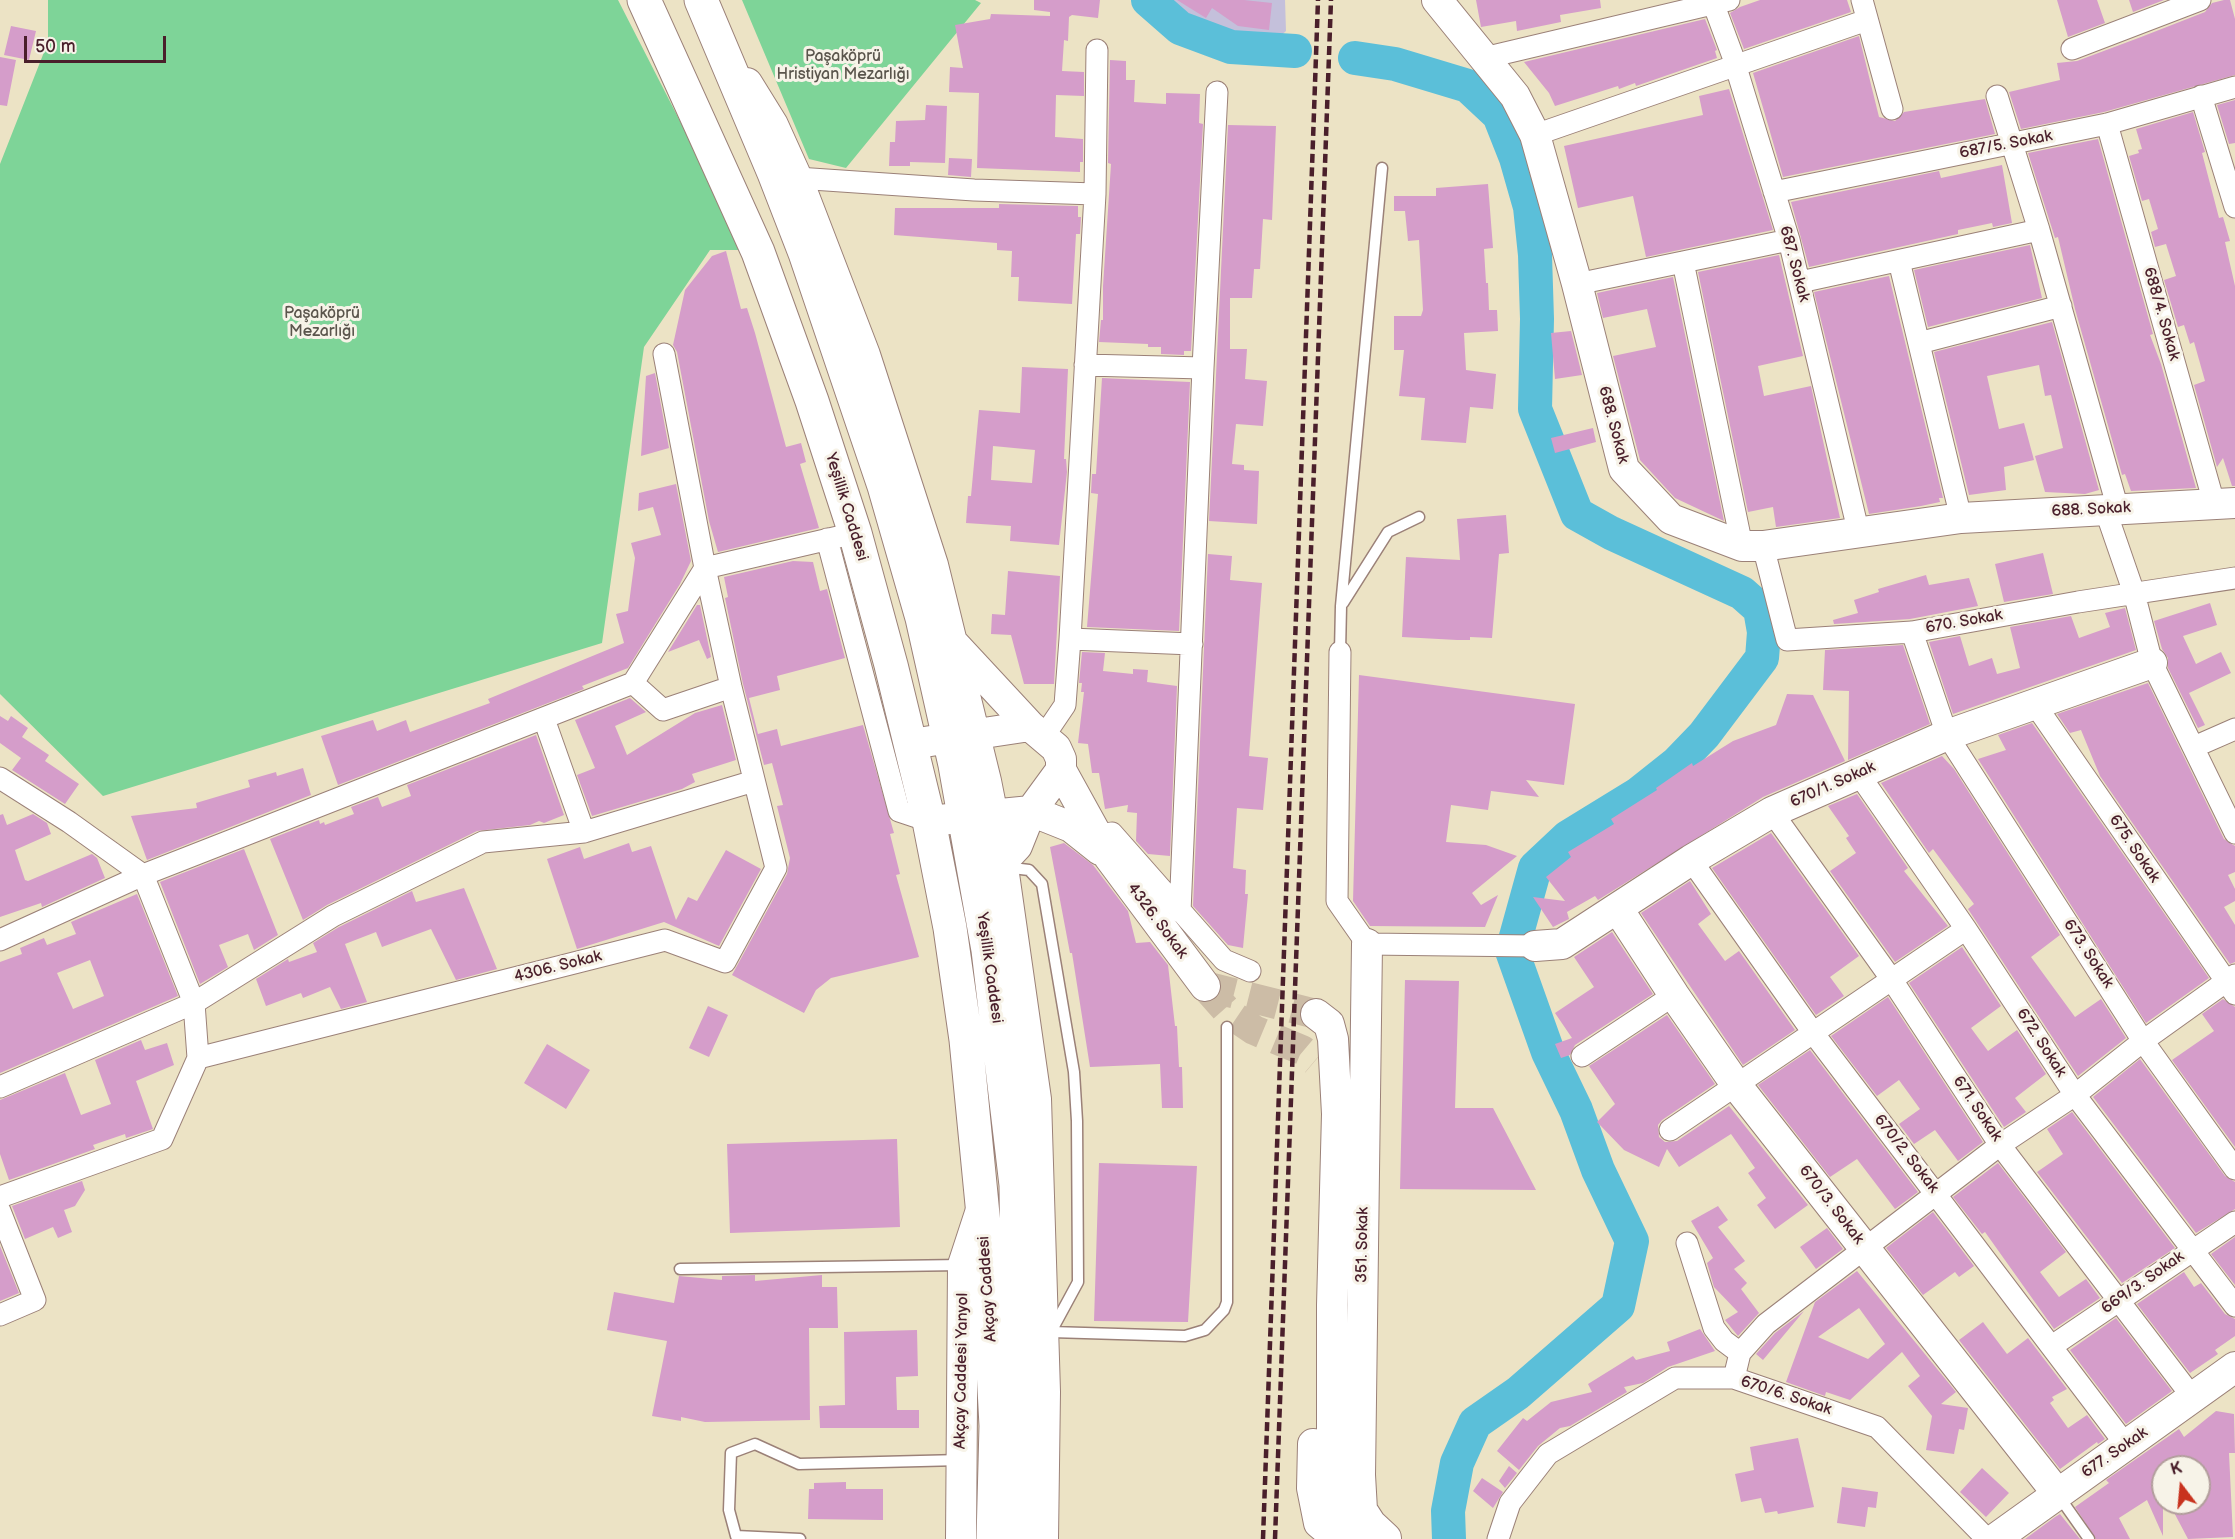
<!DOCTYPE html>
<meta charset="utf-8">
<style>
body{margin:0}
#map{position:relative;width:2235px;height:1539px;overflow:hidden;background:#ece3c5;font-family:"Balsamiq Sans",sans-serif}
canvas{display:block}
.north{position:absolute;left:2151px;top:1455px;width:60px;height:60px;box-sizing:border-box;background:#f7f3e8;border:2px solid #b29e9c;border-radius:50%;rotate:344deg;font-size:16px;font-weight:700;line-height:24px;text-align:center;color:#4a1f2b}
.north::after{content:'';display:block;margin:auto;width:21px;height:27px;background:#c8321e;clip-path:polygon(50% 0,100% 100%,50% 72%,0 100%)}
.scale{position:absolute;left:24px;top:36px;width:142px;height:27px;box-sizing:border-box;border:3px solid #4a1f2b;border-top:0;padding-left:8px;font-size:18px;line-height:21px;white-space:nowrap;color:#4a1f2b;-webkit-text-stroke:4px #f7f3e8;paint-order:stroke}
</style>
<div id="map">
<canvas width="2235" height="1539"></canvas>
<div class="north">K</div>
<div class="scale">50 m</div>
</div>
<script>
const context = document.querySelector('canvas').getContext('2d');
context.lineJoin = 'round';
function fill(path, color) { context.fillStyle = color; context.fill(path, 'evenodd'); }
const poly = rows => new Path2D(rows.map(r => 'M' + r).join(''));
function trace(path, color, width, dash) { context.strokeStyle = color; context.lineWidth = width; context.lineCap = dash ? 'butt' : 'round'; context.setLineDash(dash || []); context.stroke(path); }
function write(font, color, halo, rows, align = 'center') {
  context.font = font + ' "Balsamiq Sans",sans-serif'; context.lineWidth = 6; context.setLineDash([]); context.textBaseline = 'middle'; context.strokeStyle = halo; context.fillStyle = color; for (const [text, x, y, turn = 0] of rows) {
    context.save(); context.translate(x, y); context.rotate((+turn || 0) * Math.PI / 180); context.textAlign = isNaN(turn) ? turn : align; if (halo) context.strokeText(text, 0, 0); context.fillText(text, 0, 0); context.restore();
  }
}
fill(poly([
 [1161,0,1285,0,1286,31,1276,40,1214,28,1167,7]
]), '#c4c0db');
fill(poly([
 [48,0,618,0,746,250,710,250,644,347,602,643,103,796,0,694,0,164,48,42],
 [742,0,975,0,981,3,846,168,809,159]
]), '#7ed498');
trace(poly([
 [1148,0,1180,28,1231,47,1295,51],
 [1355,58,1395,64,1468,86,1499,115,1516,158,1530,207,1535,255,1537,319,1535,409,1577,514,1611,533,1742,593,1760,609,1764,632,1762,658,1704,735,1677,763,1638,794,1568,837,1535,868,1512,951,1548,1052,1576,1110,1598,1170,1632,1241,1618,1306,1518,1393,1475,1423,1457,1463,1448,1511,1449,1539]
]), '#5bbfd9', 34);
fill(poly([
 [1034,0,1100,0,1098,18,1072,15,1069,17,1068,41,1064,40,1062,71,1084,72,1084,96,1056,95,1055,137,1083,139,1083,162,1080,162,1080,172,977,168,979,93,949,92,950,67,963,68,955,25,990,19,991,14,1050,16,1050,12,1034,10],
 [1177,0,1244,0,1272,3,1269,30,1238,26,1212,8,1206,18],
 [1476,0,1600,0,1601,8,1560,15,1561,22,1517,31,1516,21,1481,27],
 [1760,0,1847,0,1851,12,1744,49,1730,13,1740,7],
 [2057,0,2097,0,2105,23,2068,37],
 [2129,0,2164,0,2133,12],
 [2224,0,2230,0,2235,19,2235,75,2104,112,2021,129,2009,92,2060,80,2057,63,2077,61,2141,37,2205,12,2212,3],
 [1705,19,1717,50,1715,51,1717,58,1636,86,1635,83,1619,89,1618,86,1555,106,1549,93,1524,62],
 [11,26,36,31,29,60,4,55],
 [1859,36,1879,117,1895,121,1904,112,1985,99,1995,134,1783,177,1753,73],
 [0,57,16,60,7,106,0,105],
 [1110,60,1126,61,1126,80,1135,80,1134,102,1166,104,1166,93,1200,94,1199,123,1203,124,1191,351,1184,351,1184,355,1161,354,1161,347,1148,347,1148,344,1099,342,1101,320,1103,320,1103,286,1111,164,1108,163],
 [1729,89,1773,230,1646,257,1633,196,1578,208,1564,146,1703,115,1699,96],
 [2235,100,2235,143,2229,144,2217,105],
 [926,105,947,106,945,163,910,162,910,166,889,166,890,142,895,142,896,121,925,120],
 [2193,112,2205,152,2202,153,2219,218,2223,217,2230,241,2225,242,2235,286,2235,486,2232,486,2223,458,2217,467,2194,385,2205,381,2194,342,2190,344,2184,325,2178,327,2164,280,2176,276,2166,244,2155,247,2151,232,2158,229,2149,199,2142,201,2129,156,2139,153,2138,150,2142,149,2136,129],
 [1228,125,1276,126,1272,220,1263,219,1260,269,1254,269,1252,298,1230,298,1230,349,1247,349,1245,379,1267,381,1263,426,1236,424,1232,464,1244,465,1244,470,1259,471,1257,524,1209,521],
 [2098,139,2153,334,2150,335,2161,364,2196,488,2131,491,2125,474,2122,475,2075,309,2058,237,2055,238,2028,153],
 [949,158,972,159,971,177,948,175],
 [2002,165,2012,223,1993,227,1992,223,1958,230,1958,234,1809,267,1791,202,1939,171,1941,178],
 [1488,184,1493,248,1484,249,1486,283,1488,283,1489,310,1497,310,1498,331,1464,333,1466,370,1496,374,1493,409,1470,407,1466,443,1421,440,1425,398,1399,396,1404,350,1394,350,1394,316,1421,316,1423,310,1419,240,1408,241,1405,211,1394,211,1394,196,1436,196,1436,188],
 [999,204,1078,206,1078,217,1081,217,1080,234,1076,234,1072,304,1018,301,1019,277,1011,277,1012,251,997,250,997,243,894,235,895,208,999,208],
 [2030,245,2042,298,1928,327,1914,270],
 [726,251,741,309,747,308,755,333,786,447,801,443,806,462,800,464,819,528,718,552,709,521,677,352,673,345,685,290,712,256],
 [1779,255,1803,356,1758,366,1764,396,1811,386,1840,518,1776,527,1773,507,1748,512,1698,272],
 [1889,276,1943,498,1939,498,1940,502,1921,506,1869,514,1814,292],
 [1673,277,1724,521,1675,498,1640,460,1613,356,1656,347,1647,309,1603,318,1597,293],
 [2052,322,2099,490,2085,494,2045,492,2035,456,2063,448,2051,395,2045,396,2039,365,1987,376,1999,429,2024,423,2034,460,2004,467,2006,490,1969,495,1934,352],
 [1571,331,1582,375,1555,379,1551,333],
 [1022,367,1068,369,1064,459,1066,459,1067,472,1059,545,1010,541,1011,526,966,523,968,496,971,496,979,410,1020,413],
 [993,446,1035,450,1032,483,991,480],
 [655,373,669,448,641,456,646,376],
 [1102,378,1190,382,1179,631,1087,627,1098,494,1091,493,1092,474,1096,474],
 [1593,428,1596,442,1555,453,1551,438],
 [676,484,691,561,680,584,628,668,582,686,584,689,338,785,321,736,373,720,377,731,406,720,410,732,490,703,488,699,624,643,616,614,628,611,635,558,631,543,661,535,653,507,638,511,639,493],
 [1506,515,1509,553,1499,554,1492,638,1470,637,1470,640,1457,640,1402,637,1406,557,1460,560,1457,519],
 [2043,553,2053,594,2004,602,1995,564],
 [1208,554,1232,556,1230,580,1262,583,1249,756,1268,758,1263,810,1237,808,1233,868,1246,870,1245,894,1248,894,1243,948,1228,945,1193,906],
 [793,561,813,562,820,591,827,589,845,658,777,676,780,690,749,698,758,734,777,729,781,746,863,725,894,833,890,834,900,874,896,875,919,957,831,978,816,990,804,1013,732,975,787,874,790,858,777,806,783,805,772,763,764,765,743,684,725,598,728,597,724,577],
 [1008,571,1060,576,1054,684,1024,684,1011,635,991,634,992,614,1005,615],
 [1926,575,1929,585,1969,578,1978,606,1910,619,1834,624,1833,620,1858,613,1854,600,1879,592,1878,589],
 [2210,603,2217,625,2183,636,2196,664,2221,652,2231,673,2189,693,2205,725,2198,728,2168,668,2168,658,2162,649,2154,621],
 [697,605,700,605,711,657,707,659,699,640,668,652],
 [2125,608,2136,650,1953,714,1929,642,1960,636,1969,666,1992,658,1997,674,2020,668,2010,627,2071,616,2079,638,2110,627,2105,613],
 [1903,645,1930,724,1848,760,1849,691,1823,690,1825,650],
 [1082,652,1105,653,1103,671,1133,674,1133,669,1148,670,1147,682,1177,686,1170,856,1148,854,1136,841,1137,813,1127,812,1128,805,1105,809,1099,773,1092,773,1088,744,1078,743,1084,692,1081,692,1082,683,1079,683],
 [1359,675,1575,704,1564,785,1526,780,1539,797,1491,791,1488,810,1451,805,1446,842,1486,845,1517,856,1472,893,1481,905,1498,895,1485,927,1370,926,1353,901],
 [2148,683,2224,839,2235,846,2235,872,2228,875,2235,889,2235,901,2224,907,2235,925,2235,962,2230,964,2100,776,2081,730,2070,733,2057,714],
 [1787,694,1813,695,1845,761,1763,797,1598,900,1595,896,1567,912,1569,919,1553,927,1533,897,1565,901,1546,877,1571,857,1568,852,1614,824,1611,819,1657,790,1656,788,1692,763,1693,766,1733,741,1776,725],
 [630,698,646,712,615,726,627,755,695,713,722,705,736,760,692,774,695,782,682,789,592,816,577,775,595,768,575,720],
 [0,716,8,721,11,716,28,728,22,737,49,755,45,761,79,784,65,804,12,770,21,758,0,743],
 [2032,723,2209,978,2146,1023,1978,759,2006,750,1998,735],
 [536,735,564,815,544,823,539,821,530,825,477,831,327,905,303,920,270,839,319,820,320,824,324,822,325,825,354,814,351,807,378,797,382,807,411,796,407,785],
 [1942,756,1954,769,2060,935,2031,957,2075,1017,2101,999,2126,1038,2078,1076,1968,909,1974,904,1933,849,1929,853,1881,783],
 [303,768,311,795,147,860,131,816,197,808,196,803,250,787,248,780,276,772,277,776],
 [1857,794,1908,868,1904,871,1948,926,1895,962,1830,871,1856,853,1846,838,1849,836,1828,806],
 [3,814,7,825,33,814,47,823,51,834,15,850,25,880,28,881,92,854,97,858,105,878,42,907,41,903,0,917,0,815],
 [1771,833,1859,956,1830,977,1844,996,1816,1015,1712,868],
 [629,843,632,852,651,846,676,920,688,897,697,901,726,850,761,869,719,946,664,922,577,949,547,859,580,847,584,859],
 [1064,843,1093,865,1128,911,1136,943,1150,942,1168,965,1175,1026,1177,1026,1179,1067,1182,1067,1183,1108,1162,1108,1160,1064,1090,1067,1072,953,1070,953,1050,847],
 [244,849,278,935,254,950,248,934,219,945,228,967,200,984,160,882],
 [1690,881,1711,914,1698,924,1725,961,1739,951,1795,1030,1743,1065,1641,913],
 [464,888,497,969,456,980,431,929,382,947,376,932,345,944,367,1002,341,1009,330,987,303,998,301,993,266,1006,256,979,288,959,289,962,317,952,313,943,339,927,412,891,416,902],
 [137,894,178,996,0,1073,0,962,22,954,20,948,44,938,47,945,76,934,71,922],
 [90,960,104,996,73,1009,57,973],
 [1612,932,1653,994,1575,1045,1570,1055,1561,1058,1555,1044,1572,1038,1555,1013,1594,987,1574,957],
 [1962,947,2001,1006,1971,1028,1988,1051,2017,1030,2046,1074,2015,1098,2026,1112,2004,1127,1909,983],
 [1405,980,1459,981,1455,1108,1493,1108,1536,1190,1400,1189],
 [1888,997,1983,1142,1958,1161,1935,1130,1914,1144,1899,1124,1920,1109,1899,1080,1877,1096,1831,1036],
 [2223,999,2235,1007,2235,1147,2172,1060,2214,1031,2202,1014],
 [708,1006,728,1015,709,1057,689,1048],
 [1667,1015,1715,1084,1662,1120,1658,1125,1659,1137,1665,1142,1677,1141,1729,1106,1808,1205,1775,1229,1757,1205,1766,1198,1748,1173,1755,1168,1731,1134,1679,1167,1667,1149,1659,1167,1624,1150,1597,1122,1615,1104,1589,1066],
 [141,1040,145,1050,167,1043,174,1065,136,1081,153,1129,126,1138,125,1134,93,1145,95,1149,9,1180,0,1154,0,1100,65,1073,81,1115,111,1104,95,1060],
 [547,1044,590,1070,566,1109,524,1083],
 [1810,1050,1918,1192,1895,1209,1857,1159,1830,1177,1758,1085],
 [2140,1059,2225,1176,2235,1182,2235,1209,2196,1233,2093,1097],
 [2072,1112,2175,1248,2122,1283,2037,1172,2063,1154,2047,1129],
 [897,1139,900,1227,730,1233,727,1144],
 [1099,1163,1197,1166,1188,1322,1094,1321],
 [1998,1163,2066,1252,2040,1272,2059,1297,2086,1279,2100,1298,2054,1329,1985,1232,1982,1234,1953,1197],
 [82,1181,85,1190,75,1206,64,1210,72,1232,58,1238,53,1227,25,1239,12,1206],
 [1718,1206,1728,1220,1718,1227,1745,1261,1734,1269,1747,1283,1741,1289,1759,1313,1738,1336,1725,1320,1738,1312,1714,1287,1707,1263,1713,1258,1691,1221],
 [1933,1212,1974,1266,1959,1277,1955,1272,1923,1295,1886,1248],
 [1827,1228,1843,1249,1816,1269,1800,1247],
 [2235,1237,2235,1285,2211,1254],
 [0,1246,19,1293,0,1301],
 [1857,1271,1956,1392,1941,1404,1968,1408,1964,1430,1959,1429,1954,1454,1926,1450,1932,1416,1908,1386,1920,1376,1902,1352,1850,1400,1826,1392,1825,1396,1786,1382,1815,1302],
 [1859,1308,1885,1344,1868,1359,1818,1337],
 [2184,1272,2194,1287,2201,1283,2225,1314,2235,1319,2235,1336,2215,1350,2218,1354,2190,1373,2137,1304],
 [755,1275,755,1281,822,1275,822,1287,837,1287,838,1328,809,1328,810,1420,705,1422,681,1417,681,1421,652,1416,667,1341,607,1330,614,1292,674,1303,679,1276,722,1280,722,1276],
 [1804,1311,1763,1360,1756,1354,1775,1333],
 [2116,1318,2172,1391,2126,1424,2070,1350],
 [1983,1322,2007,1354,2028,1338,2067,1389,2052,1397,2054,1400,2050,1403,2068,1428,2087,1415,2105,1439,2098,1444,2097,1442,2060,1469,1959,1340],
 [1700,1329,1715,1351,1668,1367,1643,1383,1624,1387,1627,1392,1570,1426,1560,1428,1538,1446,1519,1470,1497,1451,1523,1418,1527,1421,1551,1402,1592,1392,1588,1384,1633,1356,1636,1360,1670,1351,1667,1342],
 [917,1330,918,1376,896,1377,897,1410,919,1410,919,1428,820,1428,819,1406,845,1405,844,1332],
 [2216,1411,2234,1414,2235,1453,2229,1453,2233,1537,2188,1539,2169,1503,2199,1503,2199,1467,2163,1467,2163,1536,2147,1500,2119,1518,2130,1539,2096,1539,2075,1507,2109,1483,2106,1480,2179,1429,2184,1437],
 [1798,1438,1814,1507,1778,1514,1777,1511,1765,1513,1761,1498,1741,1502,1735,1474,1754,1470,1750,1447],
 [1509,1466,1517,1473,1505,1488,1499,1481],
 [1982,1468,2009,1493,1986,1517,1960,1492],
 [1482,1478,1503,1492,1493,1508,1473,1491],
 [846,1482,846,1489,883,1489,883,1520,808,1519,809,1489,814,1489,814,1483],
 [1842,1487,1878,1492,1876,1508,1868,1507,1865,1527,1837,1523],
 [2060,1514,2080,1539,2025,1539,2055,1517]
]), '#d59dca');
trace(poly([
 [1205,986,1229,1013,1254,1030,1302,1050,1315,1061],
 [1205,986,1316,1014]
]), '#ccbca6', 30, [30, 15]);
const lane = poly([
 [1343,603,1388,532,1419,517],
 [1340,652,1341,606,1382,168],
 [1004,867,1029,870,1042,884,1074,1072,1077,1121,1078,1282,1052,1330],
 [680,1269,962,1265],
 [1051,1332,1185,1336,1205,1330,1224,1310,1227,1302,1227,1027],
 [2058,1495,2089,1539],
 [800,1539,736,1536,729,1510,731,1453,755,1444,799,1464,961,1460]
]);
const street = poly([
 [1712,0,1732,54,1789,240,1859,534],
 [1862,0,1892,109],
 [2072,49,2200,0],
 [1484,58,1729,0],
 [1997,96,2039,230,2118,509],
 [2201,96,2235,207],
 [2107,124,2214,503],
 [1535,135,1867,20],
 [797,178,974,190,1095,194],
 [1774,192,2107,124,2235,87],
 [1899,261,1961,518],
 [1683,262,1742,546],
 [1800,282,2039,230],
 [1577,284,1789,240],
 [1919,343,2061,306],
 [1085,365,1203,368],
 [2105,509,2134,593,2152,663,2235,833],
 [827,539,899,811,929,821],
 [1763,546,1787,640,1912,632,2078,602,2235,578],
 [1912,632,1947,735,2143,1041,2235,1169],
 [1070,639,1192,644],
 [1340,652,1337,901,1367,944,1535,946],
 [633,683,663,710,731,687],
 [2034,703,2235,994],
 [544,719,584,832],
 [1044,736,1065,705,1070,639,1095,194,1097,50],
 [2194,747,2235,729],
 [1858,773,1966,929,2075,1095,2235,1306],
 [0,778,69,822,143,875,194,1003,0,1087],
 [1772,812,1892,980,2000,1145,2193,1398],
 [1099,835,1112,833,1224,960,1250,971],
 [1691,860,1814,1034,2126,1445],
 [1180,912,1203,368,1217,92],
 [0,940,143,875,633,683,705,568,664,354],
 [1582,1056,1674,995],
 [198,1058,665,940,725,962,776,868,731,687,705,568,855,533],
 [1670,1130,1966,929],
 [0,1197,162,1139,198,1058,194,1003,333,916,483,842,584,832,754,781],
 [0,1211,35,1300,0,1315],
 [1687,1243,1714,1328,1724,1341,1740,1353],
 [2052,1346,2235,1222],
 [1734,1378,1740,1353,1766,1324,2000,1145,2075,1095,2143,1041,2235,975],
 [1498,1539,1510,1503,1548,1454,1675,1378,1734,1378,1877,1427,1987,1539]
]);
const secondary = poly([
 [1437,0,1515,96,1535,135,1577,284,1624,469,1671,519,1742,546,1763,546,1961,518,2235,503],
 [747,83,773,125,797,178,865,355,933,565,986,781,1003,867,1036,1099,1045,1392,1043,1539],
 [952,642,1030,726],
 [911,744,1030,726,1056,748,1061,759,1061,770,1031,811,1017,846,1002,862],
 [1061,770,1109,857,1205,986],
 [929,821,1031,811,1071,827,1100,850],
 [1618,909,1674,995,1737,1086,2057,1493],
 [1367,944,1360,1475,1362,1510,1371,1524,1386,1538],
 [1535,946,1562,944,1691,860,1772,812,1947,735,2152,663],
 [1316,1014,1329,1024,1333,1039,1337,1114,1332,1305,1332,1475,1339,1517,1359,1531,1381,1536],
 [1313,1444,1312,1488,1319,1523,1338,1539],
 [961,1539,963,1265,982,1207],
 [1995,1539,2235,1367]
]);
const highway = poly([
 [644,0,758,252,812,401,855,533,891,665,929,821,950,928,966,1040,987,1256,996,1426,993,1539],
 [701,0,774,173,805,253,884,486,922,618,955,765,988,950,1016,1185,1017,1270,1024,1353,1024,1539]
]);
trace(lane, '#9b8178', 13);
trace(street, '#9b8178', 23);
trace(secondary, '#9b8178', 32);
trace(highway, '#9b8178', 35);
trace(lane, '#fff', 10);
trace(street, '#fff', 21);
trace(secondary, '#fff', 30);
trace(highway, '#fff', 33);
trace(poly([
 [1263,1539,1318,0],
 [1275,1539,1331,0]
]), '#4a1f2b', 4.5, [9, 4.5]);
write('16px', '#5a554c', '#f7f3e8', [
 ["Paşaköprü",843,57],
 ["Hristiyan Mezarlığı",843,75],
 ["Paşaköprü",322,314],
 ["Mezarlığı",322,332]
]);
write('16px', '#4a1f2b', '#f7f3e8', [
 ["687/5. Sokak",2006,145,-11],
 ["687. Sokak",1794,264,75],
 ["688/4. Sokak",2161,314,74],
 ["688. Sokak",1613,425,75],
 ["Yeşillik Caddesi",846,507,73],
 ["688. Sokak",2091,510,-3],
 ["670. Sokak",1964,622,-10],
 ["670/1. Sokak",1833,785,-24],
 ["675. Sokak",2134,849,56],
 ["4326. Sokak",1157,921,53],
 ["673. Sokak",2088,954,57],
 ["4306. Sokak",558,967,-14],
 ["Yeşillik Caddesi",989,968,82],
 ["672. Sokak",2041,1043,57],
 ["671. Sokak",1977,1109,56],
 ["670/2. Sokak",1906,1154,52],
 ["670/3. Sokak",1831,1205,52],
 ["351. Sokak",1363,1245,-89],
 ["669/3. Sokak",2143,1283,-35],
 ["Akçay Caddesi",988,1289,-94],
 ["Akçay Caddesi Yanyol",962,1371,-89],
 ["670/6. Sokak",1786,1396,18],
 ["677. Sokak",2115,1453,-35]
]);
</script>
